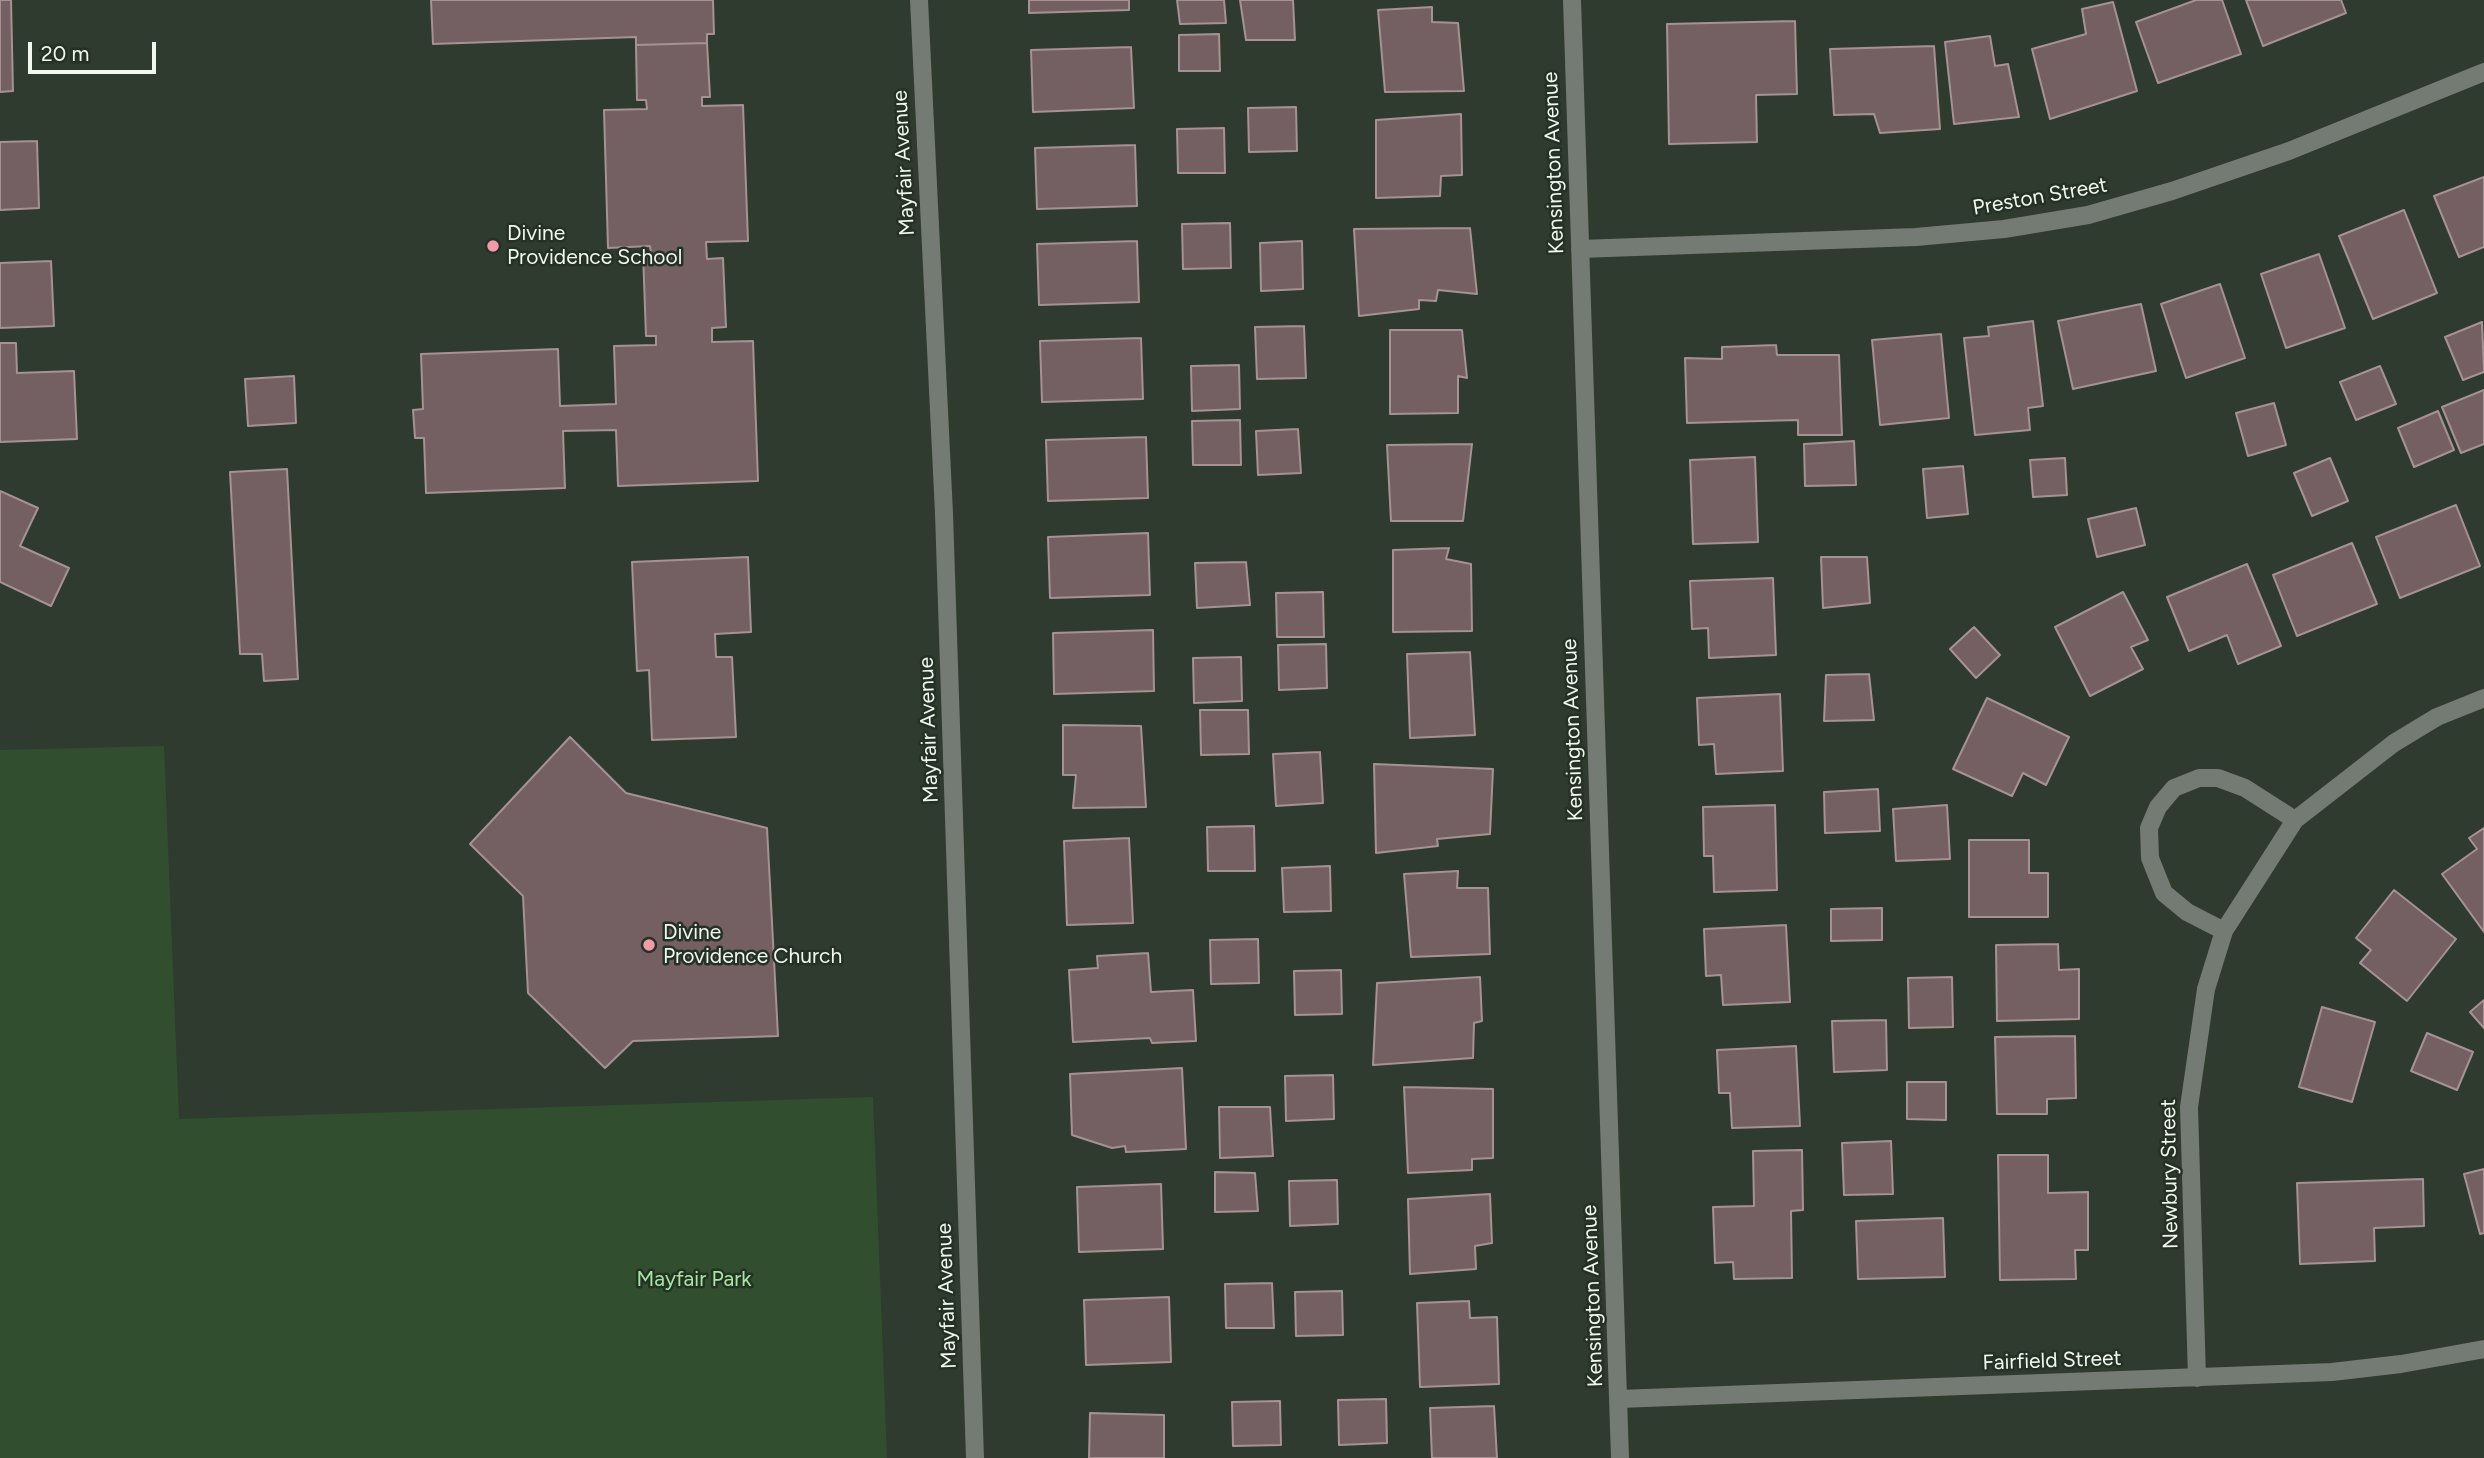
<!DOCTYPE html>
<style>
body{margin:0}
#map{position:relative;width:2484px;height:1458px;overflow:hidden;background:#2f3b2e;font-family:Figtree,sans-serif}
canvas{display:block}
.scale{position:absolute;left:28px;top:42px;width:128px;height:32px;box-sizing:border-box;border:4px solid #f0f7ef;border-top:0;padding-left:9px;font-size:21px;line-height:24px;white-space:nowrap;color:#f0f7ef;-webkit-text-stroke:5px #253125;paint-order:stroke}
</style>
<div id="map">
<canvas width="2484" height="1458"></canvas>
<div class="scale">20 m</div>
</div>
<script>
const context = document.querySelector('canvas').getContext('2d');
context.lineJoin = 'round';
function fill(path, color) { context.fillStyle = color; context.fill(path, 'evenodd'); }
const poly = rows => new Path2D(rows.map(r => 'M' + r).join(''));
function trace(path, color, width, dash) { context.strokeStyle = color; context.lineWidth = width; context.lineCap = dash ? 'butt' : 'round'; context.setLineDash(dash || []); context.stroke(path); }
function write(font, color, halo, rows, align = 'center') {
  context.font = font + ' Figtree,sans-serif'; context.lineWidth = 5; context.setLineDash([]); context.textBaseline = 'middle'; context.strokeStyle = halo; context.fillStyle = color; for (const [text, x, y, turn = 0] of rows) {
    context.save(); context.translate(x, y); context.rotate((+turn || 0) * Math.PI / 180); context.textAlign = isNaN(turn) ? turn : align; if (halo) context.strokeText(text, 0, 0); context.fillText(text, 0, 0); context.restore();
  }
}
fill(poly([
 [164,746,179,1119,873,1097,887,1458,0,1458,0,750]
]), '#314f2f');
const building = poly([
 [0,0,11,0,13,91,0,92,0,0],
 [431,0,713,0,714,34,707,34,707,43,636,45,636,37,433,44,431,0],
 [1029,0,1129,0,1129,10,1029,13,1029,0],
 [1177,0,1224,0,1226,23,1180,24,1177,0],
 [1240,0,1293,0,1295,40,1246,40,1240,0],
 [2196,0,2222,0,2241,54,2158,83,2136,22,2196,0],
 [2246,0,2341,0,2346,13,2263,46,2246,0],
 [2113,2,2137,91,2050,119,2032,49,2086,34,2082,9,2113,2],
 [1432,7,1432,22,1458,23,1464,91,1385,92,1378,10,1432,7],
 [1795,21,1797,94,1756,95,1757,142,1669,144,1667,24,1795,21],
 [1219,34,1220,71,1179,71,1179,35,1219,34],
 [1990,36,1995,66,2008,64,2019,117,1954,124,1945,42,1990,36],
 [707,43,710,97,702,97,702,106,743,105,748,241,706,242,707,259,723,258,726,327,712,328,712,342,753,341,758,481,618,486,616,430,563,431,565,488,426,493,424,438,415,438,413,410,423,409,421,354,558,349,560,406,616,404,614,346,656,345,656,336,646,336,643,253,651,253,650,246,608,248,604,110,647,109,646,100,637,100,636,45,707,43],
 [1934,46,1940,129,1880,133,1874,114,1834,115,1830,49,1934,46],
 [1131,47,1134,108,1033,112,1031,50,1131,47],
 [1296,107,1297,151,1249,152,1248,108,1296,107],
 [1461,114,1462,175,1441,176,1440,196,1376,198,1376,120,1461,114],
 [1224,128,1225,173,1178,173,1177,129,1224,128],
 [37,141,39,208,0,210,0,142,37,141],
 [1135,145,1137,206,1037,209,1035,148,1135,145],
 [2484,177,2484,247,2459,257,2434,196,2484,177],
 [2404,210,2437,293,2373,319,2339,236,2404,210],
 [1230,223,1231,268,1183,269,1182,224,1230,223],
 [1470,228,1477,294,1438,290,1436,301,1419,300,1419,309,1359,316,1354,229,1470,228],
 [1137,241,1139,302,1039,305,1037,244,1137,241],
 [1302,241,1303,289,1261,291,1260,243,1302,241],
 [2319,254,2345,328,2286,348,2261,274,2319,254],
 [51,261,54,326,0,328,0,263,51,261],
 [2220,284,2245,358,2186,378,2161,304,2220,284],
 [2141,304,2156,371,2073,389,2058,321,2141,304],
 [2033,321,2043,406,2028,408,2030,430,1975,435,1964,338,1989,336,1988,327,2033,321],
 [2482,322,2484,372,2463,380,2445,337,2482,322],
 [1304,326,1306,378,1257,379,1255,327,1304,326],
 [1390,330,1462,330,1467,378,1458,376,1458,413,1390,414,1390,330],
 [1941,334,1949,418,1880,425,1872,340,1941,334],
 [1141,338,1143,399,1042,402,1040,341,1141,338],
 [0,343,16,343,17,373,74,371,77,439,0,442,0,343],
 [1776,345,1777,355,1839,355,1842,435,1798,435,1798,420,1687,423,1685,358,1722,359,1722,347,1776,345],
 [1239,365,1240,409,1192,411,1191,366,1239,365],
 [2380,366,2396,404,2356,420,2340,382,2380,366],
 [294,376,296,423,248,426,245,379,294,376],
 [2484,390,2484,444,2461,453,2442,407,2484,390],
 [2274,403,2286,445,2248,456,2236,413,2274,403],
 [2438,411,2454,450,2414,467,2398,428,2438,411],
 [1240,420,1241,465,1193,465,1192,421,1240,420],
 [1298,429,1301,473,1258,475,1256,431,1298,429],
 [1146,437,1148,498,1048,501,1046,440,1146,437],
 [1854,441,1856,485,1805,486,1804,444,1854,441],
 [1472,444,1463,521,1391,521,1387,445,1472,444],
 [1755,457,1758,542,1693,544,1690,460,1755,457],
 [2065,458,2067,495,2033,497,2030,460,2065,458],
 [2330,458,2348,501,2312,516,2294,473,2330,458],
 [1963,466,1968,514,1927,518,1923,469,1963,466],
 [287,469,298,679,264,681,262,654,240,654,230,472,287,469],
 [0,491,38,508,20,546,69,568,51,606,0,582,0,491],
 [2456,505,2480,566,2400,598,2376,537,2456,505],
 [2136,508,2145,545,2097,557,2088,519,2136,508],
 [1148,533,1150,595,1050,598,1048,537,1148,533],
 [2352,543,2377,604,2297,636,2273,575,2352,543],
 [1449,548,1446,559,1471,564,1472,631,1393,632,1393,550,1449,548],
 [748,557,751,632,715,634,716,657,732,657,736,737,652,740,649,670,637,671,632,562,748,557],
 [1821,557,1867,557,1870,603,1823,608,1821,557],
 [1246,562,1250,605,1197,608,1195,563,1246,562],
 [2247,564,2281,646,2238,664,2227,635,2189,651,2167,597,2247,564],
 [1773,578,1776,655,1709,658,1708,628,1692,629,1690,581,1773,578],
 [1323,592,1324,637,1277,637,1276,593,1323,592],
 [2123,592,2148,640,2131,647,2143,669,2090,696,2055,627,2123,592],
 [1974,627,2000,655,1976,678,1950,649,1974,627],
 [1153,630,1154,691,1054,694,1053,633,1153,630],
 [1326,644,1327,688,1279,690,1278,645,1326,644],
 [1470,652,1475,735,1410,738,1407,654,1470,652],
 [1241,657,1242,701,1194,703,1193,658,1241,657],
 [1869,674,1874,720,1824,721,1826,675,1869,674],
 [1780,694,1783,771,1716,774,1714,744,1699,745,1697,698,1780,694],
 [1987,698,2069,737,2046,785,2023,773,2012,796,1953,769,1987,698],
 [1200,710,1248,710,1249,754,1201,755,1200,710],
 [1063,725,1141,726,1146,807,1073,808,1076,775,1063,775,1063,725],
 [570,737,626,793,767,828,778,1036,633,1041,605,1068,528,993,523,896,470,844,570,737],
 [1320,752,1323,803,1276,806,1273,754,1320,752],
 [1374,764,1493,769,1490,834,1437,839,1438,846,1376,853,1374,764],
 [1878,789,1880,831,1825,833,1824,792,1878,789],
 [1775,805,1777,890,1714,892,1713,856,1704,856,1703,807,1775,805],
 [1947,805,1950,859,1896,861,1893,809,1947,805],
 [1254,826,1255,871,1208,871,1207,827,1254,826],
 [2484,828,2484,932,2442,874,2477,849,2469,838,2484,828],
 [1129,838,1133,923,1067,925,1064,841,1129,838],
 [1969,840,2029,840,2029,873,2048,873,2048,917,1969,917,1969,840],
 [1330,866,1331,911,1284,912,1282,868,1330,866],
 [1458,871,1457,888,1488,888,1490,954,1411,957,1404,874,1458,871],
 [2394,890,2456,939,2407,1001,2360,963,2371,950,2356,938,2394,890],
 [1882,908,1882,940,1831,941,1831,909,1882,908],
 [1786,925,1790,1002,1723,1005,1721,975,1706,976,1704,929,1786,925],
 [1258,939,1259,983,1211,984,1210,940,1258,939],
 [2058,944,2059,970,2079,969,2079,1019,1997,1021,1996,945,2058,944],
 [1148,953,1151,992,1193,990,1196,1041,1152,1043,1150,1038,1073,1042,1069,970,1098,968,1097,956,1148,953],
 [1341,970,1342,1014,1295,1015,1294,971,1341,970],
 [1480,977,1482,1021,1474,1023,1473,1058,1373,1065,1377,983,1480,977],
 [1952,977,1953,1027,1909,1028,1908,978,1952,977],
 [2484,1000,2484,1028,2470,1012,2484,1000],
 [2322,1007,2375,1022,2352,1102,2299,1087,2322,1007],
 [1886,1020,1887,1070,1834,1072,1832,1021,1886,1020],
 [2427,1033,2473,1052,2457,1090,2411,1071,2427,1033],
 [2075,1036,2076,1098,2047,1099,2047,1114,1997,1114,1995,1037,2075,1036],
 [1796,1046,1800,1126,1732,1128,1730,1093,1719,1093,1717,1050,1796,1046],
 [1182,1068,1186,1149,1126,1152,1125,1146,1112,1148,1072,1135,1070,1074,1182,1068],
 [1333,1075,1334,1119,1286,1121,1285,1076,1333,1075],
 [1907,1082,1946,1082,1946,1120,1907,1119,1907,1082],
 [1404,1087,1493,1089,1493,1158,1472,1159,1472,1170,1408,1173,1404,1087],
 [1219,1107,1270,1107,1273,1156,1220,1158,1219,1107],
 [1891,1141,1893,1194,1844,1195,1842,1143,1891,1141],
 [1802,1150,1803,1210,1791,1211,1792,1278,1734,1279,1733,1262,1715,1263,1713,1207,1754,1206,1753,1151,1802,1150],
 [1998,1155,2048,1155,2048,1193,2088,1192,2088,1250,2075,1250,2076,1279,2000,1280,1998,1155],
 [2484,1169,2484,1233,2480,1234,2464,1174,2484,1169],
 [1215,1172,1255,1173,1258,1211,1215,1212,1215,1172],
 [2423,1179,2424,1226,2374,1228,2375,1261,2300,1264,2297,1183,2423,1179],
 [1337,1180,1338,1224,1290,1226,1289,1181,1337,1180],
 [1161,1184,1163,1249,1079,1252,1077,1187,1161,1184],
 [1490,1194,1492,1243,1475,1246,1476,1269,1410,1274,1408,1199,1490,1194],
 [1943,1218,1945,1277,1858,1279,1856,1221,1943,1218],
 [1272,1283,1274,1328,1226,1328,1225,1284,1272,1283],
 [1342,1291,1343,1335,1296,1336,1295,1292,1342,1291],
 [1169,1297,1171,1362,1086,1365,1084,1300,1169,1297],
 [1469,1301,1470,1318,1497,1317,1499,1384,1420,1387,1417,1303,1469,1301],
 [1386,1399,1387,1443,1339,1445,1338,1400,1386,1399],
 [1280,1401,1281,1445,1233,1446,1232,1402,1280,1401],
 [1494,1406,1497,1458,1432,1458,1430,1408,1494,1406],
 [1090,1413,1164,1415,1164,1458,1089,1458,1090,1413]
]);
fill(building, '#746063');
trace(building, '#a69194', 2);
trace(poly([
 [919,0,944,513,975,1458],
 [1572,0,1620,1458],
 [1580,249,1916,237,2004,229,2088,215,2172,191,2289,151,2484,72],
 [2224,931,2187,912,2164,893,2150,858,2149,828,2158,807,2174,788,2199,778,2218,778,2245,788,2295,820],
 [2197,1378,2189,1107,2206,989,2224,931,2295,820,2394,743,2437,717,2484,698],
 [1619,1399,2332,1372,2401,1364,2484,1349]
]), '#747a74', 18);
for (const [x, y, r, color] of [
 [493,246,7,"#f39aaa"],
 [649,945,7,"#f39aaa"]
]) { const dot = new Path2D(); dot.arc(x, y, r, 0, 2 * Math.PI); context.fillStyle = color; context.fill(dot); trace(dot, '#253125', 2.5); }
write('21px', '#f0f7ef', '#253125', [
 ["Mayfair Avenue",904,163,-93],
 ["Kensington Avenue",1554,163,-92],
 ["Preston Street",2040,197,-10],
 ["Mayfair Avenue",929,730,-92],
 ["Kensington Avenue",1573,730,-92],
 ["Newbury Street",2170,1174,-91],
 ["Mayfair Avenue",947,1296,-92],
 ["Kensington Avenue",1593,1296,-92],
 ["Fairfield Street",2052,1361,-2]
]);
write('21px', '#f0f7ef', '#253125', [
 ["Divine",507,234],
 ["Providence School",507,258],
 ["Divine",663,933],
 ["Providence Church",663,957]
], 'left');
write('21px', '#a4e8a0', '#253125', [
 ["Mayfair Park",694,1280]
]);
</script>
